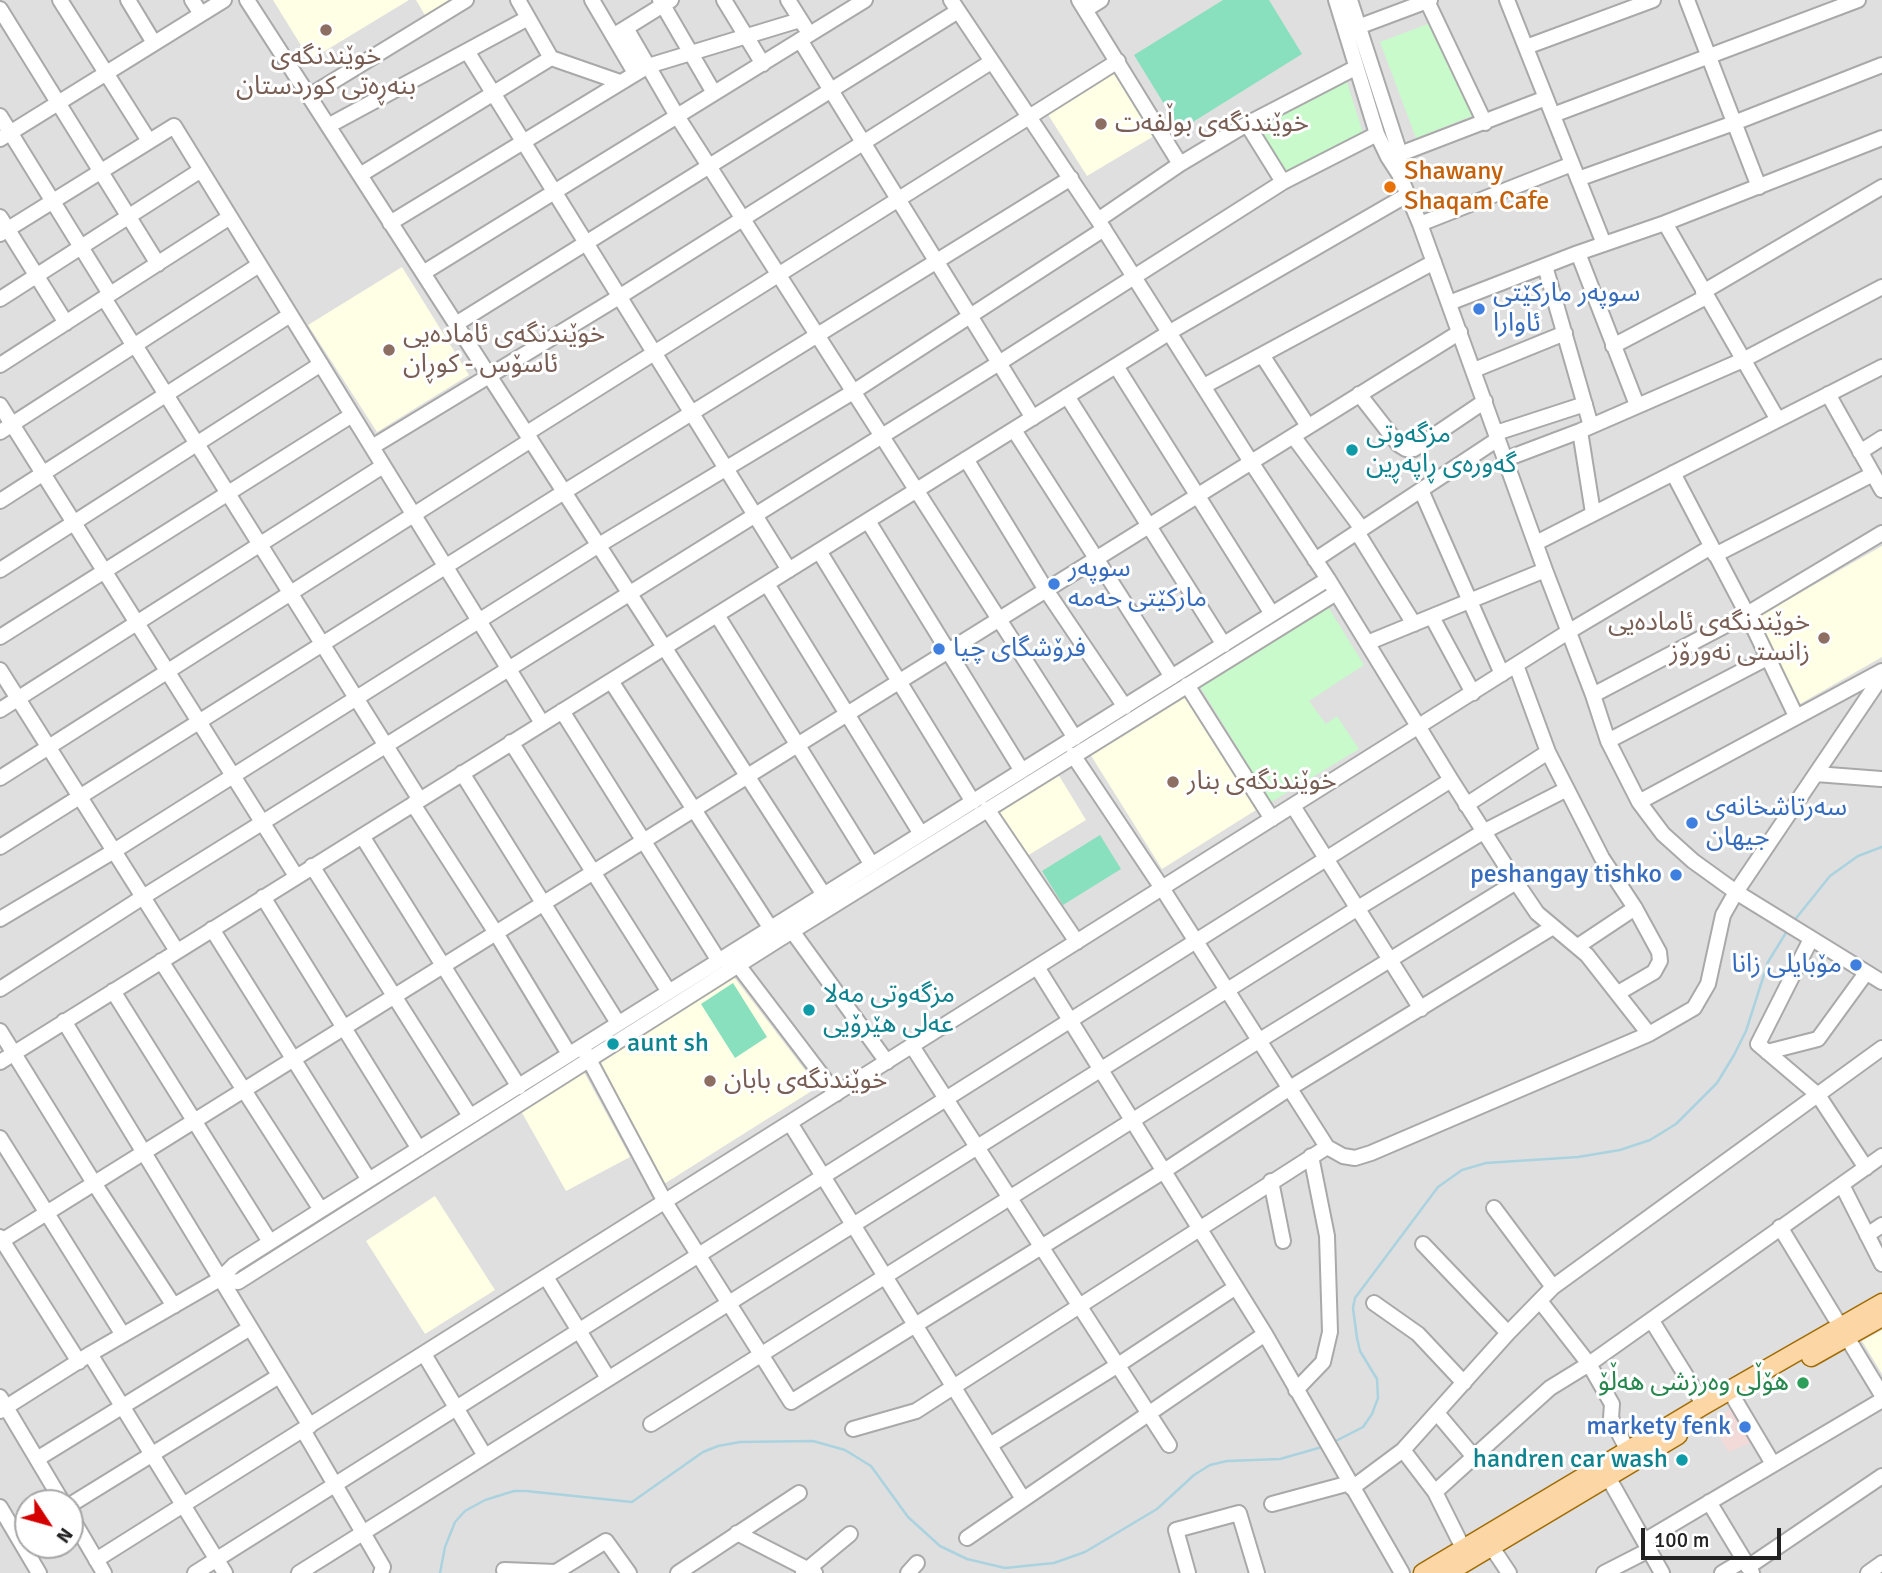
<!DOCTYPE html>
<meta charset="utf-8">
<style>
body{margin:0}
#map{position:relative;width:1882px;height:1573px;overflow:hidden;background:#f2efe9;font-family:Signika,sans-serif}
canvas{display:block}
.north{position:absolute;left:14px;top:1489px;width:70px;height:70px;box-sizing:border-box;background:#fff;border:2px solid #a7a7a7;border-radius:50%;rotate:126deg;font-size:19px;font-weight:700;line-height:28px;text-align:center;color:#222}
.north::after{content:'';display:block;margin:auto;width:24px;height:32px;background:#d40000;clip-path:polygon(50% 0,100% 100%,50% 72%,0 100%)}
.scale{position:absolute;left:1641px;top:1528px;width:140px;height:32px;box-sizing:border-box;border:4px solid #222;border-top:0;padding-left:9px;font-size:21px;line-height:24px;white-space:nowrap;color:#222;-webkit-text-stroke:5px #fff;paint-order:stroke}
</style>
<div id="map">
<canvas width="1882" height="1573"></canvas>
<div class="north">N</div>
<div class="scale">100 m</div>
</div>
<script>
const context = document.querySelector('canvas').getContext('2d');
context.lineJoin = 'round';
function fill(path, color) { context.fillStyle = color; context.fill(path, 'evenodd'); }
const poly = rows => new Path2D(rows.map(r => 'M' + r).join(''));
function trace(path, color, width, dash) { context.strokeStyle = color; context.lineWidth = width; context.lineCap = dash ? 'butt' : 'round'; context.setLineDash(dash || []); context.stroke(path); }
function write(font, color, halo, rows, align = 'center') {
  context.font = font + ' Signika,"Noto Sans Arabic",sans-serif'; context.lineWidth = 6; context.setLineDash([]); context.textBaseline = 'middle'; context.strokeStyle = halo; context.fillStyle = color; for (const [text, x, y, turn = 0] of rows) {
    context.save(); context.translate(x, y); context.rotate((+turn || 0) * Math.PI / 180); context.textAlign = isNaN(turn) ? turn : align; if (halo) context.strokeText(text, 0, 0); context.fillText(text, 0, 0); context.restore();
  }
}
fill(poly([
 [0,0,1882,0,1882,1573,0,1573],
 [28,1503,70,1503,70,1545,28,1545]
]), '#e0dfdf');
fill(poly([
 [1735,1406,1754,1441,1729,1452,1710,1422]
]), '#f2dad9');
fill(poly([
 [273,0,409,0,310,60],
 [416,0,453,0,426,17],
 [1114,71,1154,136,1087,176,1047,113],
 [402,267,469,375,377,432,308,325],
 [1882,546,1882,657,1798,705,1756,618],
 [1183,695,1256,810,1162,869,1090,754],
 [1058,774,1086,820,1027,856,999,811],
 [734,977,818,1087,664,1184,603,1075,600,1067,602,1062],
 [584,1072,630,1157,566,1191,521,1111],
 [435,1196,495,1290,425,1334,366,1241],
 [1882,1330,1882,1374,1862,1341]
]), '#ffffe5');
fill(poly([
 [1436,21,1472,116,1416,138,1380,42],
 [1347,82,1363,133,1284,175,1257,124],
 [1327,605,1364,665,1309,701,1326,724,1337,716,1359,749,1271,802,1199,685]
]), '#c8facc');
fill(poly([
 [1223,0,1269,0,1302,54,1180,130,1134,55],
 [1100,835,1121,869,1063,905,1042,871],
 [733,983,767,1037,735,1058,701,1004]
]), '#88e0be');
trace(poly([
 [1793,922,1830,876,1858,856,1882,847],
 [1332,1443,1363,1427,1372,1414,1378,1398,1377,1379,1360,1351,1357,1338,1353,1308,1355,1298,1438,1187,1462,1170,1486,1163,1578,1157,1620,1150,1650,1140,1676,1124,1717,1083,1734,1055,1746,1031,1768,962,1787,931],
 [440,1573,445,1547,455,1522,465,1511,485,1500,514,1491,526,1491,632,1502,703,1452,718,1446,740,1442,813,1441,845,1450,871,1466,908,1517,940,1546,967,1559,1005,1568,1054,1563,1085,1552,1157,1509,1194,1475,1210,1465,1227,1461,1280,1459,1322,1447]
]), '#aad3df', 2.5);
const minor = poly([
 [60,0,149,141],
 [128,0,154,43],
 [192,0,201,14],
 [247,0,824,895],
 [518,0,551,58,620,82],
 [592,0,635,73],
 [660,0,714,93],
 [724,0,763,64],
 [788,0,805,27],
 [951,0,1098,220,1251,462,1328,579,1451,780,1516,882,1537,913,1587,955,1649,1034],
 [1079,0,1180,164],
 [1336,0,1377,134,1388,157,1399,174,1420,224,1545,570,1593,695,1608,741,1639,802,1663,834,1693,861,1736,892,1882,982],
 [1350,0,1400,154,1399,174],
 [1507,0,1604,244],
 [1687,0,1759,187],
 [1427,1,1485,123],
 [0,9,158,264],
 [1085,10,1101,0],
 [1358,27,1430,0],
 [626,28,677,116,1075,738],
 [800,40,1033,418],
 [1526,47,1653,0],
 [467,51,789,570],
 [639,58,613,36,671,0],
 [309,96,466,0],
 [1553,115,1858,0],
 [0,116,110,294],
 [1247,124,1283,182],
 [328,126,528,18],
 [0,139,224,0],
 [1400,154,1546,98],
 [360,175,551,58],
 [1578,179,1734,123,1882,65],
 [0,217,66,323],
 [1098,220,1180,164,1247,124,1355,68],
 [390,223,648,66,800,20],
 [1665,223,1778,420],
 [1420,224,1572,164],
 [0,234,174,126,542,723],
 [1578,253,1637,405],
 [1545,266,1591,426],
 [423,273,865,0],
 [1703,292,1882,187],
 [104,298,134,346],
 [0,299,201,170],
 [1449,303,1578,253,1665,223,1882,138],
 [456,324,958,11],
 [135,345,420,800],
 [1613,346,1706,297],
 [1262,355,1308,426],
 [0,365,230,217],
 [1116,366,1272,614],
 [1474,370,1565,333],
 [1204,386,1434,262],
 [1359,394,1398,444,1406,449,1414,449,1485,401],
 [1828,394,1882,490],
 [1067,396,1224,645],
 [0,405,296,876],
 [1014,430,1172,677],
 [1580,431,1593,513],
 [0,432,259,265],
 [527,433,1118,61],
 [1496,433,1585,404],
 [1293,436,1362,529],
 [372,447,619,297,991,62],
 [1860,452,1882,438],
 [966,459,1046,590,1125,707],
 [1506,459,1580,431,1743,360,1882,287],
 [1673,473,1747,614,1796,716],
 [1421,490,1502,674],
 [0,501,290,315],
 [868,521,1022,771],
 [1357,532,1414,624],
 [1536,543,1882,367],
 [819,551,973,802],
 [1715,555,1873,474],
 [1315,560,1498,439],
 [0,570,321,364],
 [767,584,921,834],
 [717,615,872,865],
 [1432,617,1473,693],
 [0,637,352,415],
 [1367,643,1545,570],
 [1516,665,1548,752,1602,858,1635,908,1659,952,1660,961,1654,972,1618,993],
 [0,670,177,951],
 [611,681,775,935],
 [1187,685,1272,819],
 [1593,695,1747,614,1882,533],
 [0,710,383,466],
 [562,711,719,961],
 [1608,741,1767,658],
 [511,742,669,992],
 [1073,755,1162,888,1327,1147,1343,1156,1355,1158,1371,1153,1649,1034,1694,1008,1708,984,1723,915,1736,892,1882,676],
 [462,773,618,1023],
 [1816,774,1881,779],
 [0,778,531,440],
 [1639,802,1882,671],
 [413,804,496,933,569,1054],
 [1466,805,1548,752],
 [1293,806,1421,1009],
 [987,809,1077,942],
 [362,836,519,1087],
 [0,847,564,492,1071,178],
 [312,866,470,1116],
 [263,897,419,1149],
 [0,919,114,851,599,545,853,392,1104,229],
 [787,924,887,1062],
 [212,929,369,1180],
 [1811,939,1758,1044,1818,1095,1866,1168],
 [1578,946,1635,908],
 [161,961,321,1210],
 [738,965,836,1094],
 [1037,967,1265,1334,1402,1573],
 [0,989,143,897,999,363,1283,182,1377,134],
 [113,991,270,1242],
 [64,1021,310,1426],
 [0,1031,94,1183,174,1306],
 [912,1046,1169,1445],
 [585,1052,665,1202,791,1402,1164,1171,1290,1088,1553,927],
 [1767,1052,1818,1039,1866,973],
 [0,1062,1170,332,1407,195],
 [790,1123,1023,1499],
 [0,1138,123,1335],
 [1271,1181,1283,1241],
 [1842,1185,1882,1264],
 [1494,1208,1553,1287],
 [1780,1227,1882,1395],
 [1867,1235,1882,1225],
 [0,1237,79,1362],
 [0,1242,1460,332],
 [1423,1244,1508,1333],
 [546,1277,608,1378],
 [220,1279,238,1282,778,940,1336,593],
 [1540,1301,1589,1364,1612,1404,1611,1418,1628,1451],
 [1374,1303,1418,1334,1464,1383],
 [1652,1321,1704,1405],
 [90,1354,225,1573],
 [424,1354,485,1456],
 [1296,1390,1323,1362,1330,1332,1327,1236,1311,1156],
 [0,1397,63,1503],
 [1735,1400,1773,1464],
 [0,1411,90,1354,220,1279,234,1265,321,1210,1328,579],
 [1437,1413,1474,1457],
 [651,1424,1260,1040,1516,882],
 [853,1429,916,1411,1327,1147],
 [303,1430,383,1567,381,1573],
 [990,1445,1118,1365,1236,1287],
 [1403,1450,1435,1492,1463,1548],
 [37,1459,250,1328],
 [1608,1477,1662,1573],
 [1352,1488,1403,1450,1508,1333,1553,1287,1882,1048],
 [1435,1492,1550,1388,1589,1364,1882,1156],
 [1709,1502,1752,1573],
 [1272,1504,1350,1483],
 [70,1505,279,1376],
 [0,1507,39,1573],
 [70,1515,104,1573],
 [737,1533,815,1573],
 [967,1538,1265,1334],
 [1644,1541,1882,1400],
 [1491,1546,1509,1573],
 [96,1560,1568,632,1711,547],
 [1748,1567,1882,1476],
 [504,1570,556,1572,606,1541,629,1573],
 [195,1573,1451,780],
 [299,1573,1358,908,1483,832,1567,789],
 [678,1573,799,1493],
 [803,1573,850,1534],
 [908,1573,917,1563],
 [1188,1573,1176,1530,1239,1513,1257,1573],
 [1604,1573,1649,1550],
 [1722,1573,1744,1560],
 [1868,1573,1882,1563]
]);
const major = poly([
 [1811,1357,1882,1317],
 [1423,1573,1704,1405,1882,1303],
 [1447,1573,1678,1435]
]);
trace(minor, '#a9a9a9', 18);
trace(major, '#a06b00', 21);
trace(minor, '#fff', 14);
trace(major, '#fcd6a4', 18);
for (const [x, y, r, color] of [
 [326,30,7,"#8d6e63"],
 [1101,124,7,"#8d6e63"],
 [1390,187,7,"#e8710a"],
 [1479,309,7,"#3f7fe0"],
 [389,350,7,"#8d6e63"],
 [1352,450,7,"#0f9aa8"],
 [1054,584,7,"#3f7fe0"],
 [1824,638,7,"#8d6e63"],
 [939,649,7,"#3f7fe0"],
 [1173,782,7,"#8d6e63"],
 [1692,823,7,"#3f7fe0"],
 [1676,875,7,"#3f7fe0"],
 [1856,965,7,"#3f7fe0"],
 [809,1010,7,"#0f9aa8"],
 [613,1044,7,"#0f9aa8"],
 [710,1081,7,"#8d6e63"],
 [1803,1383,7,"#2e9e5b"],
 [1745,1427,7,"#3f7fe0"],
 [1682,1460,7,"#0f9aa8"]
]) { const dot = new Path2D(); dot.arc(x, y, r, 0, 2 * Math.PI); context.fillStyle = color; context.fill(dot); trace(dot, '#fff', 2.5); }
write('26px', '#785e54', '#fff', [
 ["خوێندنگەی",326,57,"center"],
 ["بنەڕەتی کوردستان",326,87,"center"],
 ["خوێندنگەی بوڵفەت",1115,124],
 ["خوێندنگەی ئامادەیی",403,335],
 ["ئاسۆس - کوڕان",403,365],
 ["خوێندنگەی ئامادەیی",1810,623,"right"],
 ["زانستی نەورۆز",1810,653,"right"],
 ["خوێندنگەی بنار",1187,782],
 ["خوێندنگەی بابان",724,1081]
], 'left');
write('26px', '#c56008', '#fff', [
 ["Shawany",1404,172],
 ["Shaqam Cafe",1404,202]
], 'left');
write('26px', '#366cbe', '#fff', [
 ["سوپەر مارکێتی",1493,294],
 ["ئاوارا",1493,324],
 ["سوپەر",1068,569],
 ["مارکێتی حەمە",1068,599],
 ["فرۆشگای چیا",953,649],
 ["سەرتاشخانەی",1706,808],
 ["جیهان",1706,838],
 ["peshangay tishko",1662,875,"right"],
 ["مۆبایلی زانا",1842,965,"right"],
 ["markety fenk",1731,1427,"right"]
], 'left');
write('26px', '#0d838f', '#fff', [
 ["مزگەوتی",1366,435],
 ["گەورەی ڕاپەڕین",1366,465],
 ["مزگەوتی مەلا",823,995],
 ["عەلی هێرۆیی",823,1025],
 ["aunt sh",627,1044],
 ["handren car wash",1668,1460,"right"]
], 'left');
write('26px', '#27864d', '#fff', [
 ["ھۆڵی وەرزشی ھەڵۆ",1789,1383]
], 'right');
</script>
